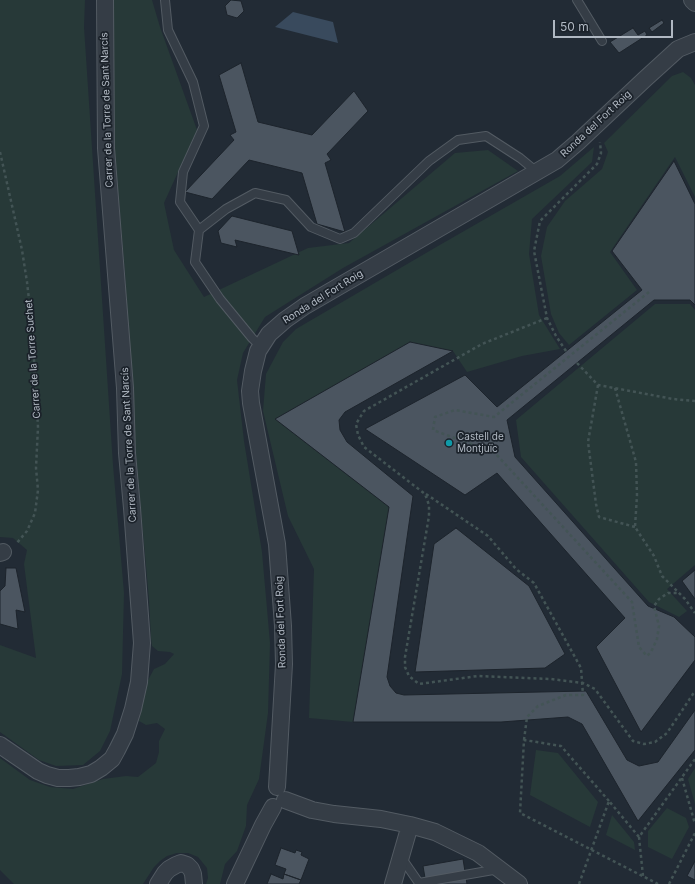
<!DOCTYPE html>
<meta charset="utf-8">
<style>
body{margin:0}
#map{position:relative;width:695px;height:884px;overflow:hidden;background:#222b35;font-family:Inter,sans-serif}
canvas{display:block}
.scale{position:absolute;left:553px;top:20px;width:120px;height:18px;box-sizing:border-box;border:2px solid #b0b8c2;border-top:0;padding-left:5px;font-size:12px;line-height:14px;white-space:nowrap;color:#b0b8c2;-webkit-text-stroke:3px #1b222a;paint-order:stroke}
</style>
<div id="map">
<canvas width="695" height="884"></canvas>
<div class="scale">50 m</div>
</div>
<script>
const context = document.querySelector('canvas').getContext('2d');
context.lineJoin = 'round';
function fill(path, color) { context.fillStyle = color; context.fill(path, 'evenodd'); }
const poly = rows => new Path2D(rows.map(r => 'M' + r).join(''));
function trace(path, color, width, dash) { context.strokeStyle = color; context.lineWidth = width; context.lineCap = dash ? 'butt' : 'round'; context.setLineDash(dash || []); context.stroke(path); }
function write(font, color, halo, rows, align = 'center') {
  context.font = font + ' Inter,sans-serif'; context.lineWidth = 3.5; context.setLineDash([]); context.textBaseline = 'middle'; context.strokeStyle = halo; context.fillStyle = color; for (const [text, x, y, turn = 0] of rows) {
    context.save(); context.translate(x, y); context.rotate((+turn || 0) * Math.PI / 180); context.textAlign = isNaN(turn) ? turn : align; if (halo) context.strokeText(text, 0, 0); context.fillText(text, 0, 0); context.restore();
  }
}
fill(poly([
 [0,0,85,0,84,27,113,465,124,593,122,674,110,731,100,751,83,765,56,766,39,760,0,732,0,645,36,658,24,564,27,550,13,538,0,537],
 [114,0,152,0,160,27,197,130,164,203,174,250,204,297,308,248,349,243,455,153,488,150,518,171,343,268,265,317,243,353,237,380,244,441,262,552,270,643,268,713,259,779,247,805,246,826,237,851,225,864,220,884,206,884,208,878,207,868,198,857,188,853,177,853,167,856,160,861,154,867,143,884,14,884,0,870,0,758,30,780,50,787,73,789,103,779,126,776,138,777,156,763,159,752,159,741,165,729,157,723,146,725,139,721,147,682,154,669,165,664,174,654,170,652,158,651,152,646,151,638,149,600,133,420,125,273,114,143],
 [683,72,691,78,695,85,695,197,675,157,610,252,637,290,569,345,559,333,551,314,541,256,547,227,565,201,602,169,608,152,604,143,672,76],
 [594,147,592,162,532,219,529,254,539,315,560,349,522,356,467,372,453,351,410,342,275,419,389,507,353,722,309,718,314,569,288,516,263,411,266,374,283,342,296,329,438,246,560,176],
 [655,304,690,304,695,310,695,565,667,589,687,611,679,617,649,602,521,457,516,420],
 [536,750,558,753,598,802,590,827,530,795],
 [695,768,695,804,688,779],
 [667,808,686,818,689,827,672,859,648,847,648,831],
 [612,815,634,842,635,850,606,835]
]), '#273938');
fill(poly([
 [293,12,333,22,338,43,275,27]
]), '#394a5d');
const building = poly([
 [231,0,241,1,244,11,237,18,227,15,225,6,231,0],
 [662,20,664,23,652,32,649,28,662,20],
 [633,28,638,35,645,31,647,35,619,53,610,42,633,28],
 [241,63,258,122,312,135,354,91,368,111,327,154,331,160,325,163,345,232,317,224,302,173,249,160,212,199,185,192,234,140,230,135,236,132,219,75,241,63],
 [674,161,695,204,695,305,690,300,654,300,507,420,515,457,648,606,674,617,695,637,695,660,641,732,596,647,625,618,497,473,465,495,365,429,465,375,497,407,642,290,612,251,674,161],
 [232,216,292,231,299,255,235,240,237,247,221,243,218,231,232,216],
 [410,342,453,351,345,412,339,420,340,430,347,442,413,496,387,677,390,686,396,693,404,695,586,691,627,760,639,766,658,762,695,710,695,750,638,821,582,724,568,717,501,722,353,722,389,507,275,419,410,342],
 [456,528,529,586,565,654,545,668,415,672,434,544,456,528],
 [6,568,16,568,25,612,16,610,18,629,0,624,0,591,5,586,6,568],
 [695,570,695,599,682,581,695,570],
 [281,848,295,853,296,850,302,852,301,855,309,859,301,880,284,874,286,869,275,865,281,848],
 [463,859,467,884,426,884,423,866,463,859],
 [695,861,695,880,687,876,695,861],
 [271,874,283,879,284,874,301,880,299,884,267,884,271,874]
]);
fill(building, '#4b5560');
trace(building, '#1d242c', 1);
const lane = poly([
 [165,0,168,30,193,82,204,126,183,172,180,202,199,230],
 [577,0,602,41],
 [261,347,252,338,220,299,195,262,199,230,226,209,255,193,286,200,311,227,340,239,354,233,429,161,458,140,486,136,520,158,537,172],
 [401,857,419,883,499,869]
]);
const street = poly([
 [692,0,695,3],
 [0,553,3,552],
 [0,745,38,771,47,775,58,778,69,778,79,777,91,774,101,768,112,759,117,750,125,734,133,709,139,682,142,643,132,508,127,453,125,388,106,148,105,0],
 [277,787,284,664,283,626,277,544,251,403,250,391,253,371,258,351,269,334,285,320,305,306,557,160,578,142,645,79,678,49,695,42],
 [285,800,312,810,334,814,381,819,410,825,435,832,478,853,519,884],
 [158,884,165,873,169,869,176,865,181,863,187,865,191,869,193,874,194,884],
 [235,884,263,825,273,807],
 [393,884,410,825]
]);
trace(lane, '#535b63', 10);
trace(street, '#535b63', 18);
trace(poly([
 [0,152,22,250,27,282,32,326,38,427,36,468,38,490,35,513,27,531,16,544],
 [649,292,494,417,455,410,435,417,433,430,495,453,632,602,639,647,647,656,651,652,657,639,659,626,654,606,659,599,668,593,679,593],
 [547,318,482,344,364,411,356,424,358,435,364,447,425,494,429,505,429,516,405,657,405,667,409,676,419,684,478,676,551,679,583,683,595,689,633,741,644,744,655,742,667,733,695,691],
 [566,351,556,336,547,318,534,251,540,221,597,164,601,153,600,142],
 [577,363,598,385,673,399,695,401],
 [598,385,588,442,596,504,599,517,635,527],
 [615,388,636,462,637,495,635,527,654,556,662,576,685,599,695,613],
 [426,494,488,536,516,569,534,583,581,668,583,695,566,695,538,706,527,717,524,740],
 [682,778,695,824],
 [609,801,561,746,524,740,520,813,658,884],
 [639,837,643,876],
 [579,884,609,801,639,837,695,759],
 [669,884,695,833]
]), '#435455', 2.5, [3, 3]);
trace(lane, '#353d46', 8);
trace(street, '#353d46', 16);
for (const [x, y, r, color] of [
 [449,443,4,"#0f9aa8"]
]) { const dot = new Path2D(); dot.arc(x, y, r, 0, 2 * Math.PI); context.fillStyle = color; context.fill(dot); trace(dot, '#1b222a', 1.5); }
write('10px', '#b0b8c2', '#1b222a', [
 ["Carrer de la Torre de Sant Narcís",107,110,-92],
 ["Ronda del Fort Roig",596,124,-43],
 ["Ronda del Fort Roig",323,297,-32],
 ["Carrer de la Torre Suchet",33,359,-94],
 ["Carrer de la Torre de Sant Narcís",129,445,-93],
 ["Ronda del Fort Roig",281,622,-92]
]);
write('10px', '#b0b8c2', '#1b222a', [
 ["Castell de",457,437],
 ["Montjuïc",457,449]
], 'left');
</script>
